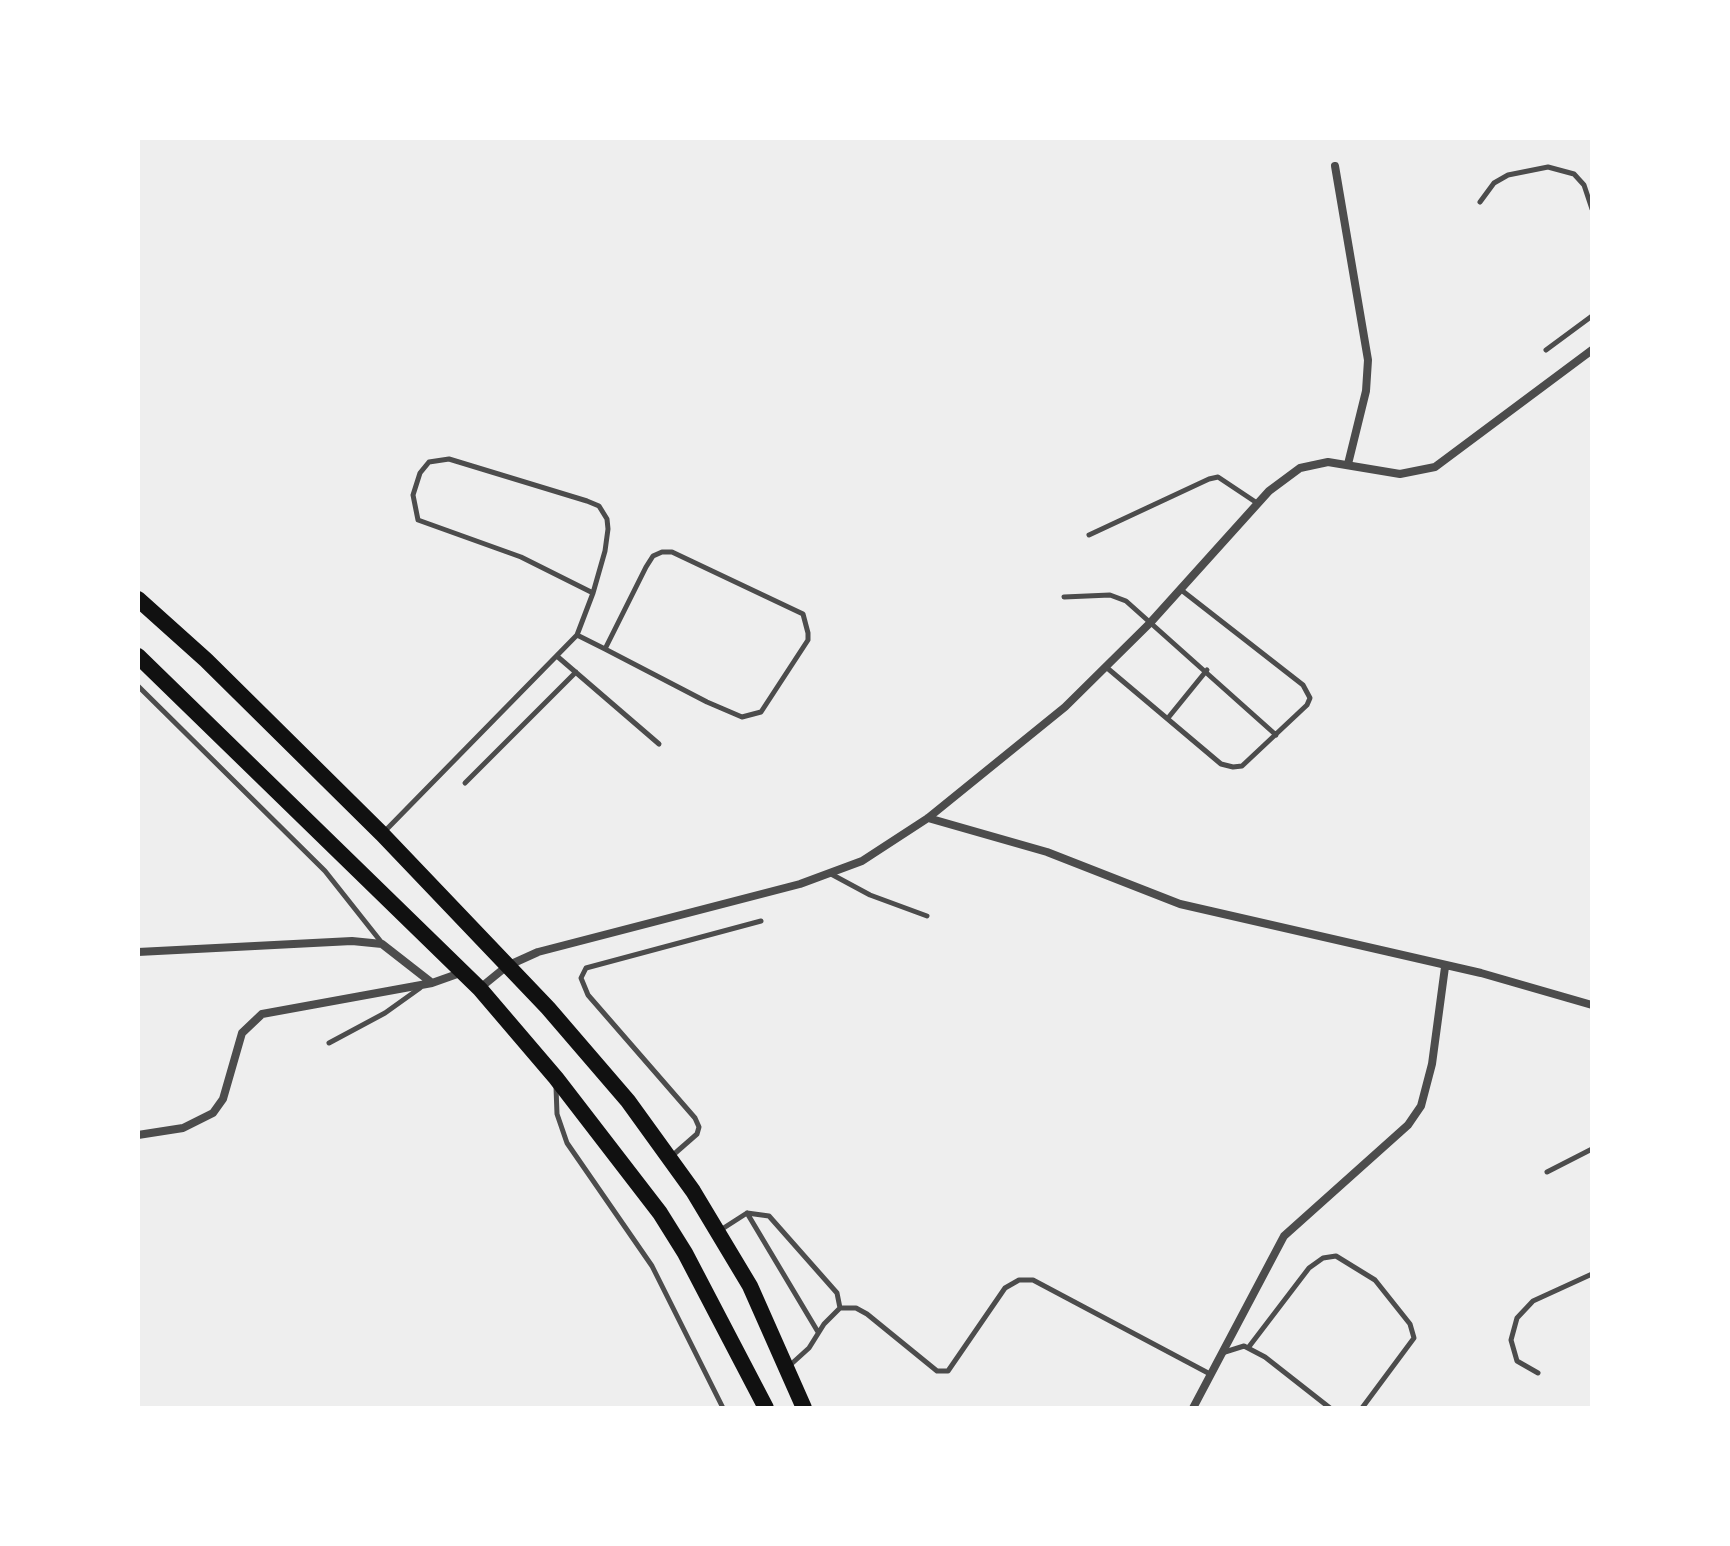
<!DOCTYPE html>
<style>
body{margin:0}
#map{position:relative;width:1730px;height:1546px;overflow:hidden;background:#fff;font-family:"Public Sans",sans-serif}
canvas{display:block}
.frame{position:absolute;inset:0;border:140px solid #fff;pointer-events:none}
</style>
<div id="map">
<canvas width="1730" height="1546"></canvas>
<div class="frame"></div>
</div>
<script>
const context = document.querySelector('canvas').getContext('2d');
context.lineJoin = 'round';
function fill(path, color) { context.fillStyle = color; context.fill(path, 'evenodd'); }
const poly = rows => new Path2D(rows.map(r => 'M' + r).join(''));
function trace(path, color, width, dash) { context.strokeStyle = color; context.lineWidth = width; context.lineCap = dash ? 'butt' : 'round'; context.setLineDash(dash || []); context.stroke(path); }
fill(poly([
 [138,138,1592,138,1592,1408,138,1408]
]), '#eee');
trace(poly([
 [1480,202,1494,183,1508,175,1548,167,1574,174,1584,185,1592,209],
 [1546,350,1592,316],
 [1089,535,1209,479,1218,477,1257,503],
 [1064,597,1110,595,1126,601,1276,735],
 [577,635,605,649,707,702,742,717,761,712,808,640,808,633,803,614,672,552,662,552,653,556,646,567,605,649],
 [558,657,659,744],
 [1106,667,1221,764,1233,767,1242,766,1307,705,1310,698,1303,685,1180,589],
 [138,686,325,871,382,943],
 [1168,718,1207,670],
 [465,783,576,672],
 [384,832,577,635,593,593,605,551,608,529,607,519,599,506,587,501,449,459,429,462,420,473,413,495,418,520,521,557,593,593],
 [831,874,870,895,927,916],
 [329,1043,385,1013,420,988],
 [556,1087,557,1114,567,1143,652,1266,723,1408],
 [673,1155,697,1134,699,1127,695,1118,588,995,581,978,586,968,761,921],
 [1547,1172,1592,1149],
 [747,1213,818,1332],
 [719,1231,747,1213,769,1216,837,1293,840,1308,824,1324,809,1348,788,1367],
 [840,1308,856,1308,867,1314,937,1371,948,1371,1005,1288,1019,1280,1033,1280,1210,1374],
 [1248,1348,1309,1268,1323,1258,1336,1256,1375,1280,1410,1324,1414,1338,1362,1408],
 [1225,1352,1244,1346,1265,1357,1330,1408],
 [1538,1373,1517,1361,1511,1340,1517,1318,1533,1301,1592,1274]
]), '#4c4c4c', 5);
trace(poly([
 [1335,166,1368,360,1366,391,1348,464],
 [928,818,1047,852,1180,904,1481,973,1592,1005],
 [138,952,352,941,382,944,432,983,463,972],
 [480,988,507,966,538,952,800,884,862,861,928,818,1065,707,1150,623,1269,491,1300,468,1328,462,1400,474,1435,467,1592,350],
 [138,1135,183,1128,213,1113,223,1099,242,1033,262,1014,432,983],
 [1193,1408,1284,1236,1408,1125,1421,1106,1432,1064,1445,967]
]), '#4c4c4c', 8);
trace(poly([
 [138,599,206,660,382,834,548,1008,628,1101,693,1191,750,1286,804,1408],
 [138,656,480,989,556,1078,660,1213,685,1253,766,1408]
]), '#111', 16);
</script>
